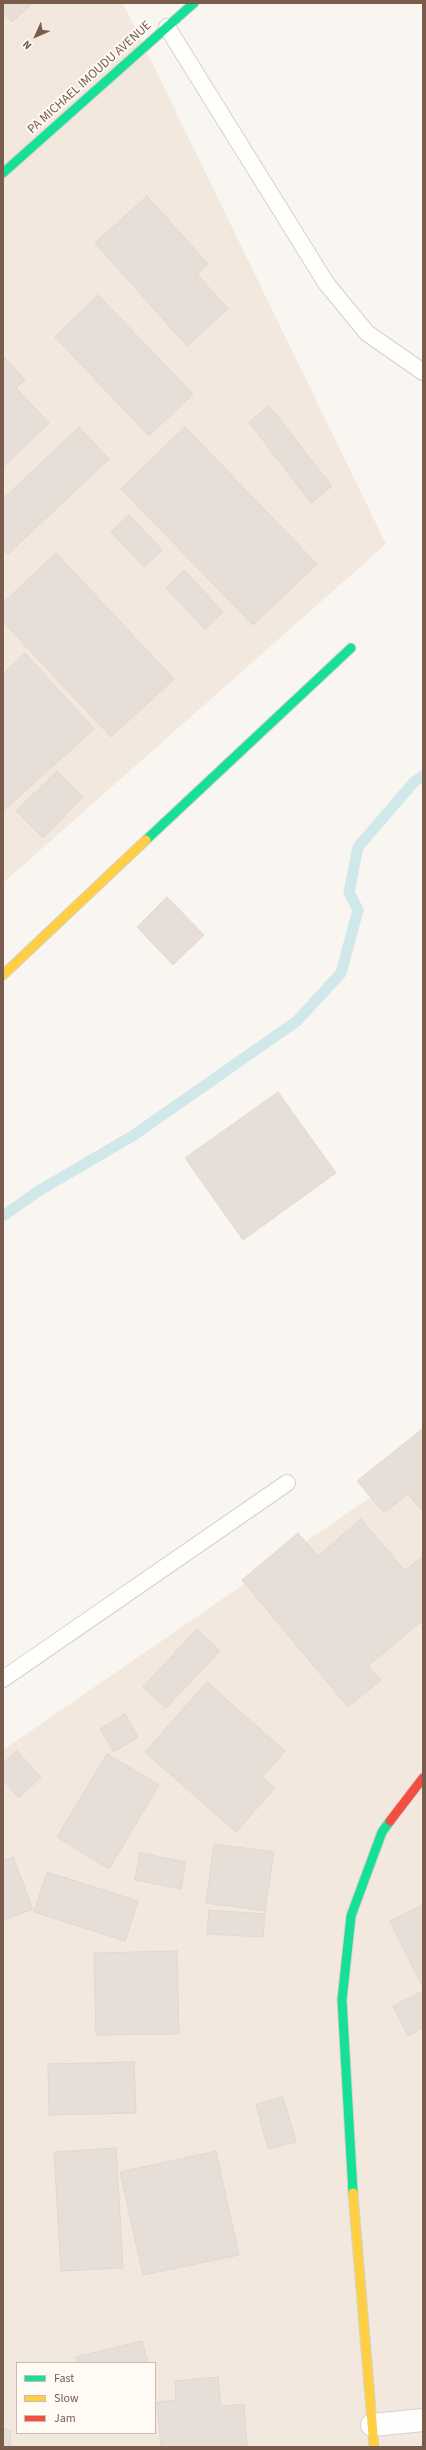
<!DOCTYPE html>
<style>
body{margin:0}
#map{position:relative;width:426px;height:2450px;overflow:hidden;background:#f9f5f0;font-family:"Source Sans 3",sans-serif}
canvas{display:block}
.frame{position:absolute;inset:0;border:4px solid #7a5c4d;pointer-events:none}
.legend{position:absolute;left:16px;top:2362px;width:140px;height:72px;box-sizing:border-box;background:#fffaf3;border:1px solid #cabbb1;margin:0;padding:5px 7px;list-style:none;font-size:12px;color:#7a5c4d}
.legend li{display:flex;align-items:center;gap:8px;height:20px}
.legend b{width:20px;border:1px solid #cabbb1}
.north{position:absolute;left:16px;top:16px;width:40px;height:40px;-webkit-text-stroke:3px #fffaf3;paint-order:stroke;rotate:225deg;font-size:11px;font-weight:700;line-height:16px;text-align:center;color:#7a5c4d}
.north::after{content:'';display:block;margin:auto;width:14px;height:18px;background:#7a5c4d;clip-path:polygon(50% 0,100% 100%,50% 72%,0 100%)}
</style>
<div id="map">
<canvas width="426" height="2450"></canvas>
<div class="frame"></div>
<ul class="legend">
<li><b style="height:5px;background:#16e098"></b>Fast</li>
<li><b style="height:5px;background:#ffcf43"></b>Slow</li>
<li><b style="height:5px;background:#f24e42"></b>Jam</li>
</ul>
<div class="north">N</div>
</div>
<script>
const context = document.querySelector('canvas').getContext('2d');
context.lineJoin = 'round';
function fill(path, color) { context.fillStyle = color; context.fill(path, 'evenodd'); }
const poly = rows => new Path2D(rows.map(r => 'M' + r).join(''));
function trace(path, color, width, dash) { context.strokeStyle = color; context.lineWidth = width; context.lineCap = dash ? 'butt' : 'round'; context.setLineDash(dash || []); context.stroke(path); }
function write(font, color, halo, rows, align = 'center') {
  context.font = font + ' "Source Sans 3",sans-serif'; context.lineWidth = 4; context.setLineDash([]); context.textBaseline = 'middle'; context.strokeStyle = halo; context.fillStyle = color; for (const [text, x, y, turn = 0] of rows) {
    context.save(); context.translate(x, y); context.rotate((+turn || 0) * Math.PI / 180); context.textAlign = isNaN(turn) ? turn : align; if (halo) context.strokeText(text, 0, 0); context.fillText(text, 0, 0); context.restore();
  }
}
fill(poly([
 [3,3,123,3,386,544,3,883],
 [423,1461,423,2447,3,2447,3,1750],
 [17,2363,155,2363,155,2433,17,2433]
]), '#f2e8de');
trace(poly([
 [3,1216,37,1192,134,1135,297,1021,341,973,358,910,349,892,358,847,414,782,423,776]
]), '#d0e8ea', 11);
const building = poly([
 [3,3,33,3,12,22,6,15,3,17,3,3],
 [147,196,208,264,197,274,228,309,187,346,95,243,147,196],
 [98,295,193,394,149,436,55,337,98,295],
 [5,358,25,380,16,388,49,423,3,467,3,361,5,358],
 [269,406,332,486,311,503,249,422,269,406],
 [79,427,109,459,8,554,3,549,3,499,79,427],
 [185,427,317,564,253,625,121,489,185,427],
 [129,515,162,550,144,567,111,532,129,515],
 [56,553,174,679,111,737,3,622,3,603,56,553],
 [184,570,223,612,205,629,166,588,184,570],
 [25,653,94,729,3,811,3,674,25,653],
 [57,771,83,797,43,838,16,811,57,771],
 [167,897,204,935,173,965,137,927,167,897],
 [278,1092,336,1173,243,1240,185,1158,278,1092],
 [421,1430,423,1433,423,1512,408,1494,384,1513,357,1481,421,1430],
 [361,1519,405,1571,423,1556,423,1620,368,1666,381,1680,348,1707,242,1580,298,1533,318,1556,361,1519],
 [197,1629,220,1651,166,1708,143,1687,197,1629],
 [207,1682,285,1751,262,1777,275,1788,236,1832,145,1752,207,1682],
 [125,1714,138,1737,114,1752,100,1729,125,1714],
 [17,1751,41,1777,19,1798,3,1780,3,1763,17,1751],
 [107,1754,159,1785,109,1869,57,1837,107,1754],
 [214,1844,274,1852,265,1911,206,1903,214,1844],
 [140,1853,186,1862,181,1889,135,1880,140,1853],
 [13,1857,33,1909,3,1920,3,1861,13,1857],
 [47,1872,138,1901,125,1941,34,1912,47,1872],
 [423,1905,423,1988,390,1921,423,1905],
 [209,1910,265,1914,263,1937,207,1934,209,1910],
 [177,1951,179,2034,96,2035,94,1953,177,1951],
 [423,1991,423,2028,408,2036,393,2006,423,1991],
 [134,2062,136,2113,49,2115,48,2064,134,2062],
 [283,2097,296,2142,268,2149,256,2104,283,2097],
 [116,2148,123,2268,61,2271,54,2152,116,2148],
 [216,2151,239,2255,143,2275,120,2172,216,2151],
 [142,2341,148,2363,77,2363,76,2357,142,2341],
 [218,2377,221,2406,244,2404,247,2447,161,2447,157,2402,176,2400,175,2381,218,2377],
 [3,2429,11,2430,10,2447,3,2447,3,2429]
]);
fill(building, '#e6ded7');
trace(building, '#e2d8d2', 1);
const lane = poly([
 [167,27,326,283,367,333,423,372],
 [3,1679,287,1483]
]);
const street = poly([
 [372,2425,423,2420]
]);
const fast = poly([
 [3,173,194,3],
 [146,840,351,648],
 [353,2193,342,2000,351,1916,382,1832,390,1821]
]);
const slow = poly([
 [3,975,146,840],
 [353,2193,374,2447]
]);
const jam = poly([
 [390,1821,423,1778]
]);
trace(lane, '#d7d1cb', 18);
trace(street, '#d7d1cb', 24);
trace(fast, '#d9d2cb', 11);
trace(slow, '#d9d2cb', 11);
trace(jam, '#d9d2cb', 11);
trace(lane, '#fefefd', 16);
trace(street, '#fefefd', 22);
trace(fast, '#16e098', 9);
trace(slow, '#ffcf43', 9);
trace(jam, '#f24e42', 9);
write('13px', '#7a5c4d', '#fffaf3', [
 ["PA MICHAEL IMOUDU AVENUE",90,78,-42]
]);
</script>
